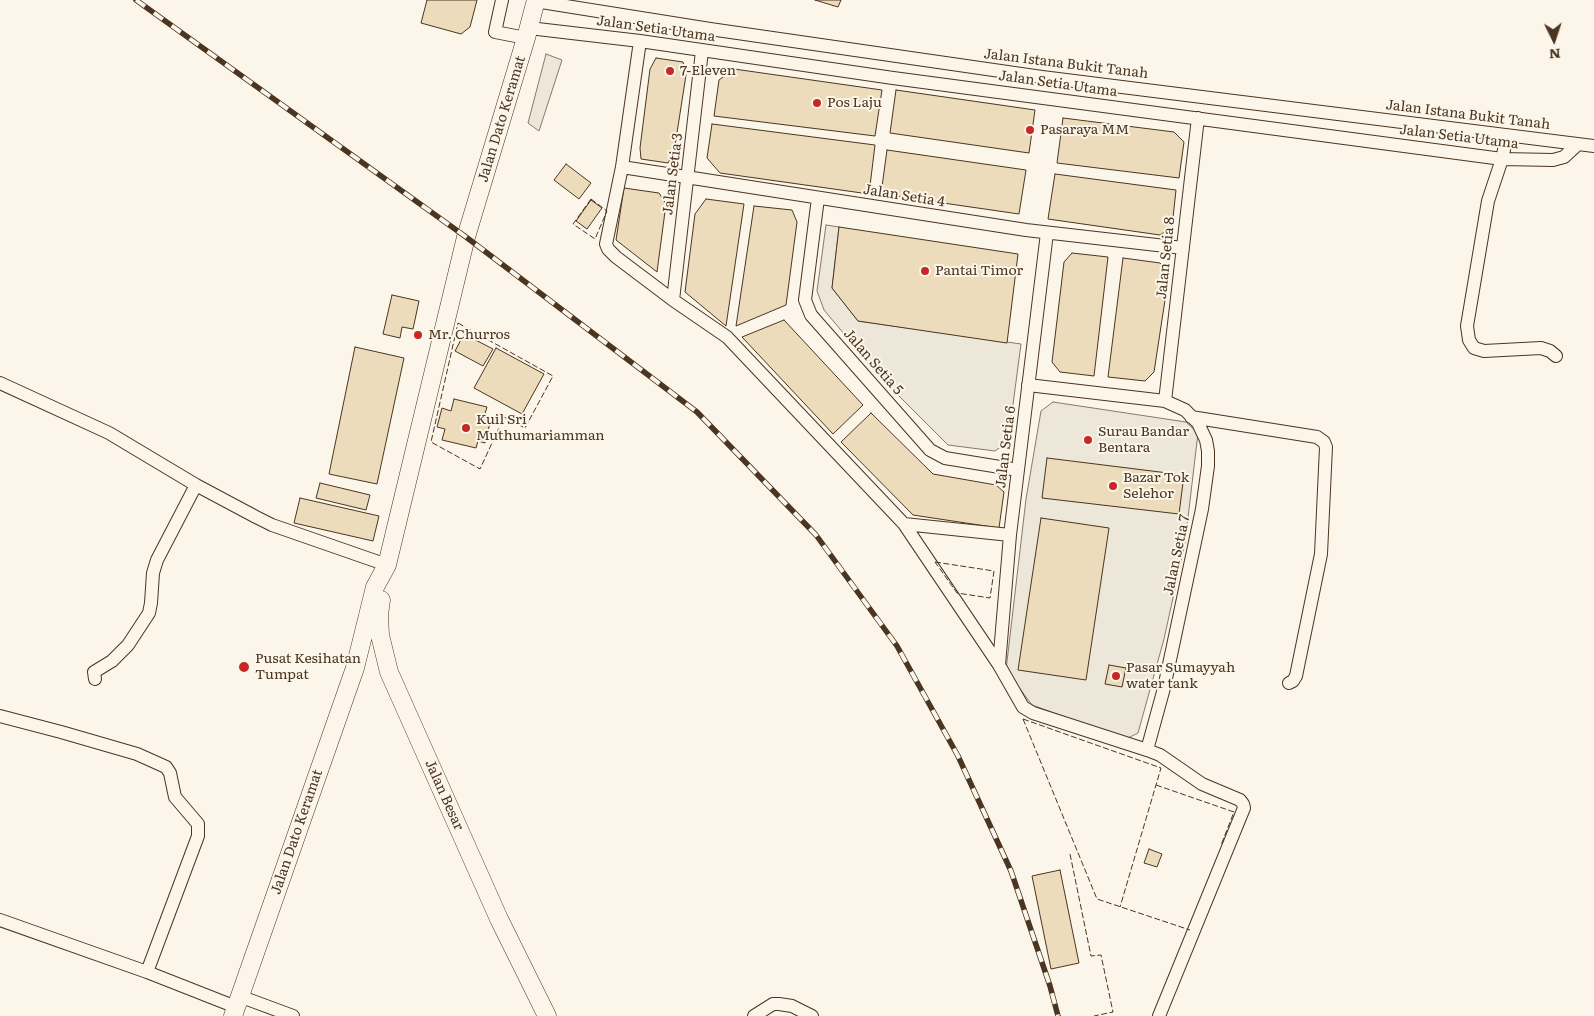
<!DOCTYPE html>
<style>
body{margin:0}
#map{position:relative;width:1594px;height:1016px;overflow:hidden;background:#fbf6e9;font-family:Literata,serif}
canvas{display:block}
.north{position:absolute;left:1529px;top:15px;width:50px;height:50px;-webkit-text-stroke:4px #fbf6e9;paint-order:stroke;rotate:176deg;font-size:14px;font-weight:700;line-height:20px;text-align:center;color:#4a3520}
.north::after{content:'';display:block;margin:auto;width:18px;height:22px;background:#4a3520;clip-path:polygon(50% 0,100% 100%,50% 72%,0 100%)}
</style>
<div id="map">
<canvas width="1594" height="1016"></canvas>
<div class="north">N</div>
</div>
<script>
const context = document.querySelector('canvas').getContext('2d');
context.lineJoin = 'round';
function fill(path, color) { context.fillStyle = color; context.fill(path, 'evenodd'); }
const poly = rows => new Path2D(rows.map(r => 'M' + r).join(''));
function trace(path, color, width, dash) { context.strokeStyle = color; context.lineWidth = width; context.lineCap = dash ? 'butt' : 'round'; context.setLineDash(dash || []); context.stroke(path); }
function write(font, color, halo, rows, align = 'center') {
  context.font = font + ' Literata,serif'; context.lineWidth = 4; context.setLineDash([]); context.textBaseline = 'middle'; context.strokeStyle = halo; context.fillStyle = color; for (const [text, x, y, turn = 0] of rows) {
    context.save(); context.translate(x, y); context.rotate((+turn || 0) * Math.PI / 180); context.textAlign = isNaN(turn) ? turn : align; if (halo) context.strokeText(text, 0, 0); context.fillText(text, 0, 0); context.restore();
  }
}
const green = poly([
 [546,54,562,60,539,131,528,123,546,54]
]);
fill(green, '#ede6d9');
trace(green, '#887966', 1);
const parking = poly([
 [826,225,839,227,832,288,858,321,1021,344,1008,442,995,451,948,445,882,379,824,310,817,291,826,225],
 [1053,402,1186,422,1198,433,1185,543,1164,639,1138,733,1126,739,1032,705,1006,670,1026,499,1041,411,1053,402]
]);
fill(parking, '#ede7d9');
trace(parking, '#887966', 1);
const building = poly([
 [427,0,477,0,470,27,461,34,421,23,427,0],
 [815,0,841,0,838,7,815,0],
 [656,58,683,62,686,75,674,152,668,163,641,159,640,148,650,69,656,58],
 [734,69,882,90,875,136,714,116,719,80,734,69],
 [896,90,1035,110,1029,153,890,133,896,90],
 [1063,118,1174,132,1184,142,1179,178,1057,163,1063,118],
 [712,124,875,145,869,194,720,173,707,158,712,124],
 [887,150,1026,170,1019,214,881,194,887,150],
 [566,164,591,183,579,199,554,180,566,164],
 [1055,174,1176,190,1172,227,1160,235,1048,219,1055,174],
 [624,188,659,193,666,204,657,272,616,240,624,188],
 [706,199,744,204,726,326,685,292,695,214,706,199],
 [591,200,602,208,587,229,576,221,591,200],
 [754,206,792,210,797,222,786,305,736,326,754,206],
 [839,227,1018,254,1007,343,858,321,832,288,839,227],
 [1072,253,1108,257,1094,376,1060,372,1052,362,1064,262,1072,253],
 [1123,258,1160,263,1169,274,1154,372,1145,381,1108,377,1123,258],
 [392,295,419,301,413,329,402,327,400,338,383,334,392,295],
 [784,320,863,405,833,434,742,337,784,320],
 [464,334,493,349,483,366,455,351,464,334],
 [355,347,404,358,377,484,329,474,355,347],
 [496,348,544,374,522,414,474,388,496,348],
 [454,399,487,407,484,417,491,419,485,443,478,441,476,448,442,440,445,429,437,427,442,408,451,411,454,399],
 [871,413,933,474,996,485,1004,492,999,528,913,515,841,442,871,413],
 [1047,458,1184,475,1179,514,1042,498,1047,458],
 [320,483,370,495,366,510,316,498,320,483],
 [300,498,379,516,373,541,294,523,300,498],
 [1041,518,1109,528,1086,680,1018,670,1041,518],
 [1109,665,1126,668,1122,687,1105,684,1109,665],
 [1149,849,1162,854,1157,867,1144,863,1149,849],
 [1060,870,1079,963,1051,969,1032,876,1060,870]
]);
fill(building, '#ecdcbc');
trace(building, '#4a3520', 1);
const street = poly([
 [502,0,495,32,526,38],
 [535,1,710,29,1042,77,1594,146],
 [529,28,640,41,893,78,1502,159,1553,160,1564,157,1578,144],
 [640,41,622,167,606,244,608,249,616,257,673,300,727,337,904,524,999,665,1023,707,1033,713,1147,750,1164,688,1202,509,1208,466,1208,451,1206,440,1198,423,1185,410,1165,401,1028,385],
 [1507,136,1502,159,1488,201,1467,326,1469,340,1474,348,1484,351,1541,348,1550,351,1556,356],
 [622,167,1026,230,1183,248],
 [818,198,805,300,811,315,930,450,945,458,1018,470],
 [673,300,702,51],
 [0,383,109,433,196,485,256,517,272,525,387,565],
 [1165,401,1198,118],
 [1191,417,1317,437,1324,442,1326,447,1321,554,1296,676,1293,681,1289,683],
 [904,524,1010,535],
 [999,665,1010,535,1047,233],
 [95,679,94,672,112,661,128,645,149,613,151,603,153,573,157,560,196,485],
 [0,716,61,732,137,754,166,767,170,773,175,797,198,824,198,836,147,972],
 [1147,750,1160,755,1202,784,1240,800,1243,804,1244,808,1159,1016],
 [0,920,147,972,236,1007],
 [239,996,293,1016],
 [754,1016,773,1004,779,1004,792,1006,812,1016]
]);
const secondary = poly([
 [381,600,379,615,380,635,389,672,499,919,547,1016],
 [233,1016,355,668,375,587,387,565,466,237,526,38,536,0]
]);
trace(street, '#4a3520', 14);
trace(secondary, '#4a3520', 19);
trace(street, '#fbf6e9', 12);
trace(secondary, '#fbf6e9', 18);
const rail = poly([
 [136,0,466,237,697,412,816,535,897,646,958,756,1011,871,1050,986,1058,1016]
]);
trace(rail, '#4a3520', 5.5);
trace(rail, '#fbf6e9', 4, [11]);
trace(poly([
 [591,199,607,211,595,239,573,224,591,199],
 [458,323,553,376,525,428,504,417,480,469,431,442,458,323],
 [935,562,994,571,990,598,957,593,935,562],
 [1023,719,1097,899,1190,930],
 [1023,719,1161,768,1120,907],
 [1156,785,1234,812,1221,845],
 [1070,854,1091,956,1101,955,1113,1012,1094,1016]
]), '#4a3520', 1, [6, 2.5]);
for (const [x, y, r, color] of [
 [670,71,5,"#c62828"],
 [817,103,5,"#c62828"],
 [1030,130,5,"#c62828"],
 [925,271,5,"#c62828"],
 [418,335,5,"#c62828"],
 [466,428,5,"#c62828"],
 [1088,440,5,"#c62828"],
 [1113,486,5,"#c62828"],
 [244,667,6,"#c62828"],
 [1116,676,5,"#c62828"]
]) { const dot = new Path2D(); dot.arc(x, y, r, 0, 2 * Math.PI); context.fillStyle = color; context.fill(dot); trace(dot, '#fbf6e9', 2); }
write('14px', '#4a3520', '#fbf6e9', [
 ["Jalan Setia Utama",656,29,8],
 ["Jalan Istana Bukit Tanah",1066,64,7],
 ["Jalan Setia Utama",1058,84,8],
 ["Jalan Istana Bukit Tanah",1468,115,7],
 ["Jalan Dato Keramat",502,119,-73],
 ["Jalan Setia Utama",1459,137,7],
 ["Jalan Setia 3",673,174,-83],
 ["Jalan Setia 4",904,196,9],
 ["Jalan Setia 8",1166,258,-84],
 ["Jalan Setia 5",873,362,49],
 ["Jalan Setia 6",1006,447,-83],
 ["Jalan Setia 7",1177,555,-78],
 ["Jalan Besar",444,795,66],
 ["Jalan Dato Keramat",297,832,-71]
]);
write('14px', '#4a3520', '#fbf6e9', [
 ["7-Eleven",680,71],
 ["Pos Laju",827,103],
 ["Pasaraya MM",1040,130],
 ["Pantai Timor",935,271],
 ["Mr. Churros",428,335],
 ["Kuil Sri",476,420],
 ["Muthumariamman",476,436],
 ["Surau Bandar",1098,432],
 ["Bentara",1098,448],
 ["Bazar Tok",1123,478],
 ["Selehor",1123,494],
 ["Pusat Kesihatan",255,659],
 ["Tumpat",255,675],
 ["Pasar Sumayyah",1126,668],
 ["water tank",1126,684]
], 'left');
</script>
